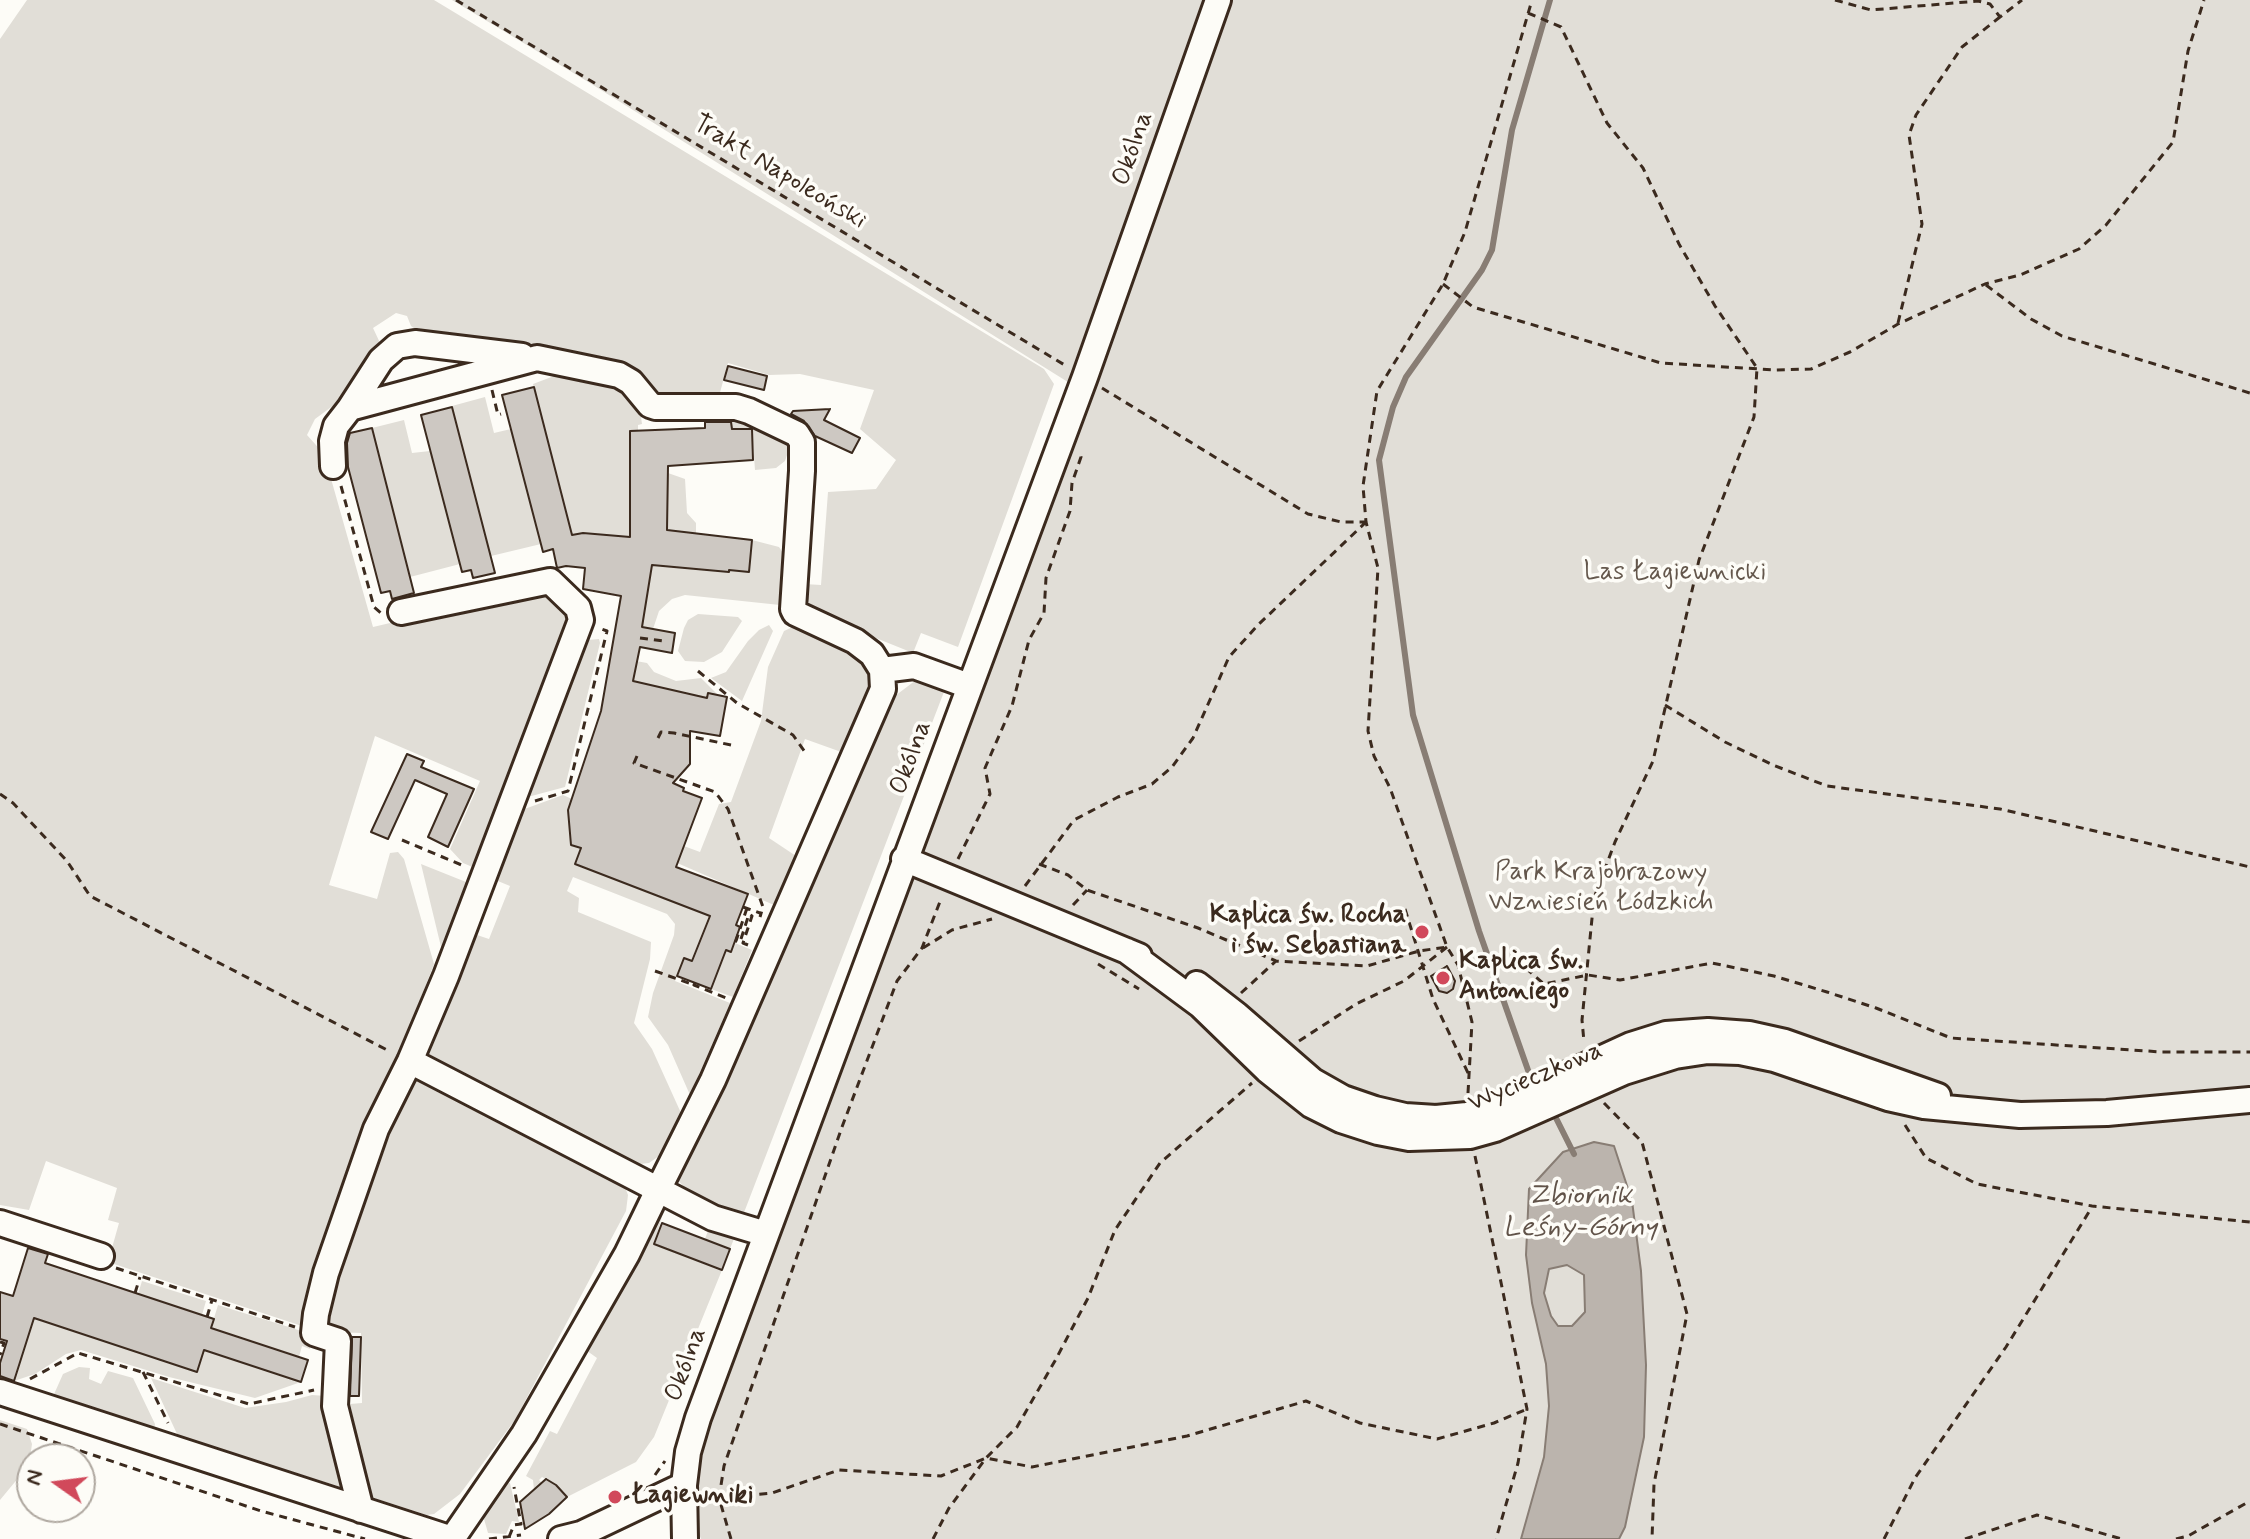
<!DOCTYPE html>
<meta charset="utf-8">
<style>
body{margin:0}
#map{position:relative;width:2250px;height:1539px;overflow:hidden;background:#fdfcf7;font-family:Mynerve,sans-serif}
canvas{display:block}
.north{position:absolute;left:16px;top:1443px;width:80px;height:80px;box-sizing:border-box;background:#fdfcf7;border:2px solid #afa8a0;border-radius:50%;rotate:284deg;font-size:22px;font-weight:700;line-height:32px;text-align:center;color:#3b2a1e}
.north::after{content:'';display:block;margin:auto;width:28px;height:36px;background:#d1495b;clip-path:polygon(50% 0,100% 100%,50% 72%,0 100%)}
</style>
<div id="map">
<canvas width="2250" height="1539"></canvas>
<div class="north">N</div>
</div>
<script>
const context = document.querySelector('canvas').getContext('2d');
context.lineJoin = 'round';
function fill(path, color) { context.fillStyle = color; context.fill(path, 'evenodd'); }
const poly = rows => new Path2D(rows.map(r => 'M' + r).join(''));
function trace(path, color, width, dash) { context.strokeStyle = color; context.lineWidth = width; context.lineCap = dash ? 'butt' : 'round'; context.setLineDash(dash || []); context.stroke(path); }
function write(font, color, halo, rows, align = 'center') {
  context.font = font + ' Mynerve,sans-serif'; context.lineWidth = 7; context.setLineDash([]); context.textBaseline = 'middle'; context.strokeStyle = halo; context.fillStyle = color; for (const [text, x, y, turn = 0] of rows) {
    context.save(); context.translate(x, y); context.rotate((+turn || 0) * Math.PI / 180); context.textAlign = isNaN(turn) ? turn : align; if (halo) context.strokeText(text, 0, 0); context.fillText(text, 0, 0); context.restore();
  }
}
fill(poly([
 [27,0,434,0,1044,369,1054,384,958,647,921,633,913,653,819,615,810,606,804,584,821,585,828,492,876,489,896,460,860,429,874,390,800,374,769,375,728,363,718,400,654,395,429,338,411,326,407,316,396,313,373,328,381,345,347,406,334,405,315,419,307,435,324,454,373,627,544,587,575,621,482,871,463,863,450,849,480,781,375,736,329,885,377,899,390,853,398,852,404,859,434,964,400,1052,403,1063,308,1328,108,1262,119,1223,108,1220,117,1188,46,1161,29,1210,0,1205,0,39],
 [452,0,2250,0,2250,1539,701,1539,686,1499,699,1454,1087,394,585,80],
 [562,373,601,375,639,403,642,424,638,425,638,431,630,432,630,537,583,533,572,535,533,384],
 [485,397,494,433,511,429,541,544,491,556,452,406],
 [731,413,786,439,789,449,785,461,776,468,755,470,752,429,732,429],
 [404,420,412,453,430,451,460,564,410,577,372,428],
 [668,473,685,479,687,513,696,523,696,533,667,530],
 [752,540,779,547,783,553,782,582,785,601,780,605,685,595,672,599,659,611,653,629,642,627,652,565,728,572],
 [698,614,738,617,742,621,722,652,704,662,685,661,678,651,684,628,688,620],
 [799,624,843,641,874,678,863,720,844,753,805,739,769,838,796,856,774,905,668,859,673,842,700,852,719,804,731,802,761,721,768,667,784,631],
 [769,625,773,631,742,701,711,678,726,672,748,641,759,630],
 [599,639,600,643,565,787,524,798,579,647,588,640],
 [636,661,647,663,654,672,676,681,701,678,719,696,708,693,707,698,633,681],
 [916,680,947,684,730,1249,705,1239,717,1206,686,1189,675,1177,848,790,895,696],
 [563,795,572,799,568,810,571,844,581,848,575,864,710,916,692,961,684,958,675,981,730,1003,690,1095,668,1045,648,1017,653,993,674,935,675,924,667,914,573,877,567,891,579,898,578,912,651,942,650,959,634,1023,652,1049,681,1113,659,1156,649,1163,631,1165,611,1152,427,1058,425,1047,471,933,489,939,510,886,493,879,519,811],
 [421,864,476,886,447,953,442,951],
 [735,943,752,950,733,997,711,989,726,950,731,952],
 [415,1076,620,1174,628,1195,626,1211,515,1420,460,1494,434,1514,427,1515,371,1497,350,1404,362,1403,361,1333,335,1332,324,1318,325,1296,386,1128],
 [657,1210,663,1213,654,1244,722,1270,654,1437,636,1462,567,1497,556,1485,542,1477,539,1480,542,1483,534,1490,533,1480,526,1476,550,1431,557,1434,597,1358,583,1348],
 [142,1281,206,1301,202,1315,138,1294],
 [218,1305,308,1333,310,1349,302,1346,299,1357,211,1328],
 [34,1318,196,1372,204,1350,301,1382,255,1398,169,1377,81,1350,66,1354,35,1374,14,1381],
 [79,1367,90,1368,89,1379,101,1384,108,1371,133,1378,155,1424,154,1431,51,1401,63,1374],
 [151,1378,245,1408,286,1402,312,1395,326,1396,350,1490,178,1436],
 [0,1420,27,1429,32,1444,29,1465,0,1500],
 [510,1483,519,1522,512,1521,506,1534,488,1533,484,1519,490,1499,496,1485]
]), '#e1ded7');
const water = poly([
 [1594,1142,1614,1146,1632,1201,1641,1271,1646,1365,1644,1437,1625,1527,1619,1539,1521,1539,1544,1457,1549,1406,1546,1364,1532,1303,1526,1255,1529,1189,1563,1152,1594,1142],
 [1567,1265,1584,1275,1585,1312,1572,1326,1558,1326,1551,1316,1544,1293,1549,1269,1567,1265]
]);
fill(water, '#bbb4ad');
trace(water, '#887d74', 2);
trace(poly([
 [1529,1073,1479,931,1413,715,1379,460,1393,407,1406,377,1482,270,1492,250,1512,130,1550,0],
 [1556,1118,1574,1154]
]), '#887d74', 6);
const building = poly([
 [728,366,767,376,764,390,724,380,728,366],
 [534,387,572,535,583,533,630,537,630,431,705,428,705,422,731,422,732,429,752,429,753,460,668,466,667,530,752,540,749,572,729,570,729,572,652,565,642,627,675,633,672,653,640,647,633,681,707,698,708,693,727,697,720,736,690,731,690,764,673,783,684,788,683,791,702,798,676,867,748,894,736,925,740,927,731,952,726,950,711,989,677,976,684,958,692,961,710,916,575,864,581,848,571,845,568,810,601,711,621,596,583,589,585,568,566,566,557,568,553,549,543,552,502,395,534,387],
 [452,407,495,573,473,578,471,570,462,572,421,415,452,407],
 [830,409,824,420,860,438,852,453,815,436,804,421,791,414,793,411,830,409],
 [372,428,414,593,392,599,390,591,381,593,348,467,347,443,350,433,372,428],
 [407,754,424,761,421,767,474,789,448,847,428,837,447,794,415,780,388,839,371,832,407,754],
 [1447,966,1455,981,1453,989,1447,993,1439,991,1431,976,1447,966],
 [662,1223,730,1249,722,1270,654,1244,662,1223],
 [28,1248,48,1254,45,1263,214,1319,211,1328,308,1360,301,1382,204,1350,197,1372,34,1318,14,1381,0,1376,0,1363,7,1341,0,1339,0,1292,13,1296,28,1248],
 [352,1337,361,1337,359,1396,350,1396,352,1337],
 [546,1479,556,1485,567,1497,549,1514,525,1529,520,1502,546,1479]
]);
fill(building, '#cdc8c2');
trace(building, '#3b2a1e', 2);
const minor = poly([
 [350,408,381,360,397,346,415,343,522,356],
 [333,466,332,441,336,426,350,408,537,358,619,375,631,382,650,405,656,407,736,407,749,411,797,434,802,442,802,471,793,609,795,613,855,641,872,654,882,670,883,689,713,1080,659,1188,627,1254,524,1434,452,1539],
 [882,670,914,666,969,686],
 [904,859,1139,956],
 [1127,951,1200,1005,1267,1070,1311,1105,1341,1120,1378,1132,1409,1138,1470,1136,1495,1129,1624,1072,1675,1056,1708,1051,1740,1052,1774,1059,1888,1098,1924,1106,2020,1115,2107,1113,2250,1100],
 [1197,984,1237,1015,1313,1081,1343,1098,1375,1109,1405,1116,1436,1118,1467,1115,1498,1106,1631,1045,1666,1034,1708,1031,1749,1034,1785,1042,1938,1096],
 [410,1061,713,1218,766,1234],
 [0,1223,101,1256],
 [0,1392,452,1539],
 [361,1510,335,1406,338,1341,314,1333,316,1314,326,1273,376,1129,410,1061,446,976,581,620,578,608,550,581,401,612],
 [561,1539,581,1534,684,1485],
 [685,1539,684,1485,688,1452,698,1418,1085,377,1218,0]
]);
trace(minor, '#3b2a1e', 30);
trace(poly([
 [456,0,1068,367],
 [1835,0,1871,10,1978,1,1990,4,2000,17,2022,0],
 [1528,13,1561,27,1607,123,1643,168,1679,244,1715,306,1757,368,1754,417,1699,560,1653,761,1615,842,1594,898,1582,1020,1584,1042],
 [1443,284,1473,307,1661,363,1776,370,1811,369,1850,352,1898,324,1985,284,2020,275,2079,249,2106,225,2173,142,2188,51,2204,0],
 [1986,285,2031,319,2062,336,2250,393],
 [1898,323,1922,224,1909,135,1916,115,1962,47,2000,17],
 [1102,388,1308,514,1341,522,1366,522],
 [492,390,498,415,501,414],
 [341,486,374,607,382,614],
 [640,638,663,641],
 [698,671,737,703,793,735,805,752],
 [1665,705,1725,742,1773,765,1827,786,2000,809,2250,867],
 [658,738,661,732,674,733,731,745],
 [637,756,634,763,715,792,728,809,763,907,760,917],
 [0,794,13,803,67,861,90,896,391,1052],
 [535,801,568,791,607,631,599,628],
 [402,840,464,866],
 [958,859,990,794,985,768,1012,706,1029,640,1044,613,1046,578,1070,511,1072,483,1081,457,1080,452],
 [1039,864,1068,875,1087,890,1198,928,1276,961,1367,966,1419,951,1447,947],
 [1025,886,1074,820,1118,797,1152,784,1172,767,1193,738,1229,657,1258,625,1366,522],
 [1073,905,1087,890],
 [743,907,760,913],
 [747,908,736,941,740,942,749,914,752,916,743,943,748,945],
 [1405,909,1433,999,1468,1073],
 [923,948,952,930,992,919],
 [1098,964,1139,989],
 [1458,965,1503,961,1520,963,1544,984,1588,975,1620,980,1712,963,1774,976,1827,992,1876,1008,1951,1038,2162,1052,2250,1052],
 [655,971,694,985],
 [695,983,694,985,726,998],
 [1241,993,1276,961],
 [1299,1041,1356,1004,1404,981,1447,947],
 [1468,1093,1472,1022,1458,965,1447,947,1390,788,1374,756,1368,731,1378,568,1366,522,1363,486,1377,391,1443,284,1465,232,1532,0],
 [1604,1103,1642,1142,1687,1314,1654,1484,1652,1539],
 [1905,1125,1926,1158,1977,1184,2092,1206,2250,1222],
 [1475,1156,1527,1409,1518,1463,1496,1539],
 [116,1268,295,1327],
 [135,1293,140,1277],
 [207,1317,212,1300],
 [0,1342,4,1343,0,1355],
 [143,1372,168,1423],
 [30,1379,78,1353,249,1404,314,1390],
 [0,1424,261,1511,365,1539],
 [655,1475,665,1461],
 [704,1494,719,1498,772,1493,839,1470,941,1476,986,1458,1032,1467,1187,1436,1306,1401,1360,1423,1437,1439,1494,1423,1527,1409],
 [509,1537,514,1525,521,1524,514,1487],
 [489,1539,521,1535],
 [731,1539,719,1498,724,1466,842,1127,897,981,922,948,941,899],
 [933,1539,949,1508,986,1458,1017,1427,1056,1359,1088,1298,1115,1230,1160,1163,1252,1083],
 [1884,1539,1915,1478,2006,1347,2092,1207],
 [1965,1539,2037,1515,2122,1539],
 [2176,1539,2188,1536,2250,1501]
]), '#3b2a1e', 3, [8, 6]);
trace(minor, '#fdfcf7', 24);
for (const [x, y, r, color] of [
 [1422,932,8,"#d1495b"],
 [1443,978,8,"#d1495b"],
 [615,1497,8,"#d1495b"]
]) { const dot = new Path2D(); dot.arc(x, y, r, 0, 2 * Math.PI); context.fillStyle = color; context.fill(dot); trace(dot, '#fdfcf7', 3); }
write('26px', '#3b2a1e', '#fdfcf7', [
 ["Okólna",1134,149,-71],
 ["Trakt Napoleoński",779,173,31],
 ["Okólna",912,758,-70],
 ["Wycieczkowa",1536,1078,-23],
 ["Okólna",687,1365,-70]
]);
write('26px', '#64574c', '#fdfcf7', [
 ["Las Łagiewnicki",1675,574],
 ["Park Krajobrazowy",1601,874],
 ["Wzniesień Łódzkich",1601,904]
]);
write('bold 26px', '#3b2a1e', '#fdfcf7', [
 ["Kaplica św. Rocha",1406,917,"right"],
 ["i św. Sebastiana",1406,947,"right"],
 ["Kaplica św.",1459,963],
 ["Antoniego",1459,993],
 ["Łagiewniki",631,1497]
], 'left');
write('italic 28px', '#615349', '#fdfcf7', [
 ["Zbiornik",1580,1197],
 ["Leśny-Górny",1580,1229]
]);
</script>
